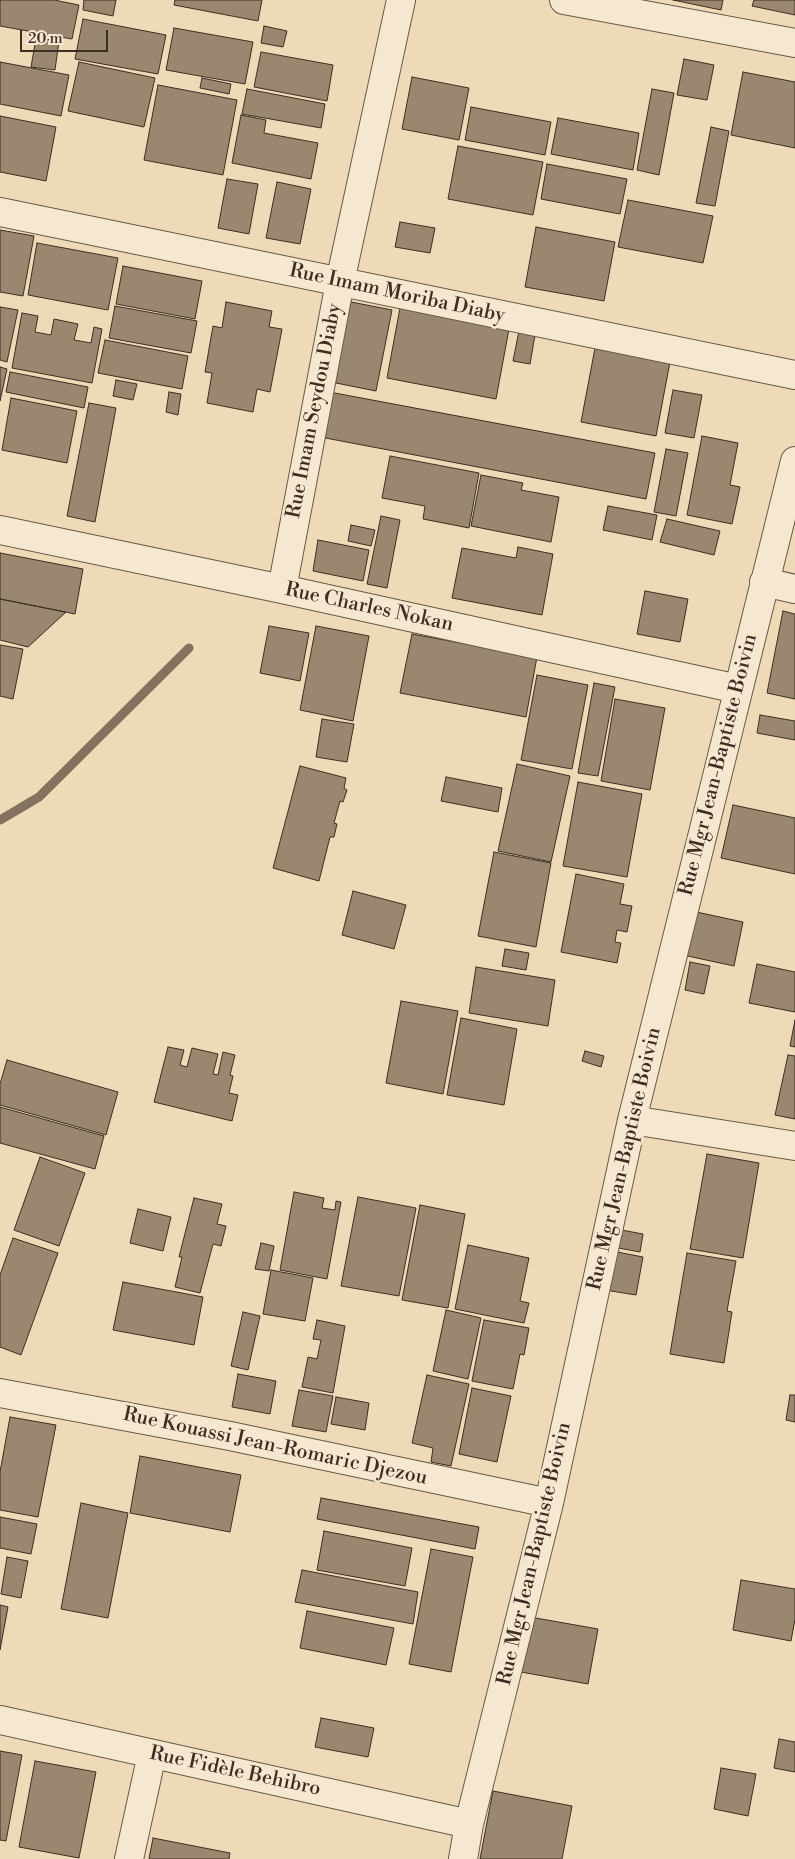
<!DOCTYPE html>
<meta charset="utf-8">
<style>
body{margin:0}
#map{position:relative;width:795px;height:1859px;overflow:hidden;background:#efdab7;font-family:"Libre Bodoni",serif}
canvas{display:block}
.scale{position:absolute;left:20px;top:30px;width:88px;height:22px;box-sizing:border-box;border:2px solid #3c2e23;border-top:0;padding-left:6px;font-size:15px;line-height:18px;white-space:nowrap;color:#3c2e23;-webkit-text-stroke:4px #f5e7d0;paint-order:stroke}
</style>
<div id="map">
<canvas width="795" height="1859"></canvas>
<div class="scale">20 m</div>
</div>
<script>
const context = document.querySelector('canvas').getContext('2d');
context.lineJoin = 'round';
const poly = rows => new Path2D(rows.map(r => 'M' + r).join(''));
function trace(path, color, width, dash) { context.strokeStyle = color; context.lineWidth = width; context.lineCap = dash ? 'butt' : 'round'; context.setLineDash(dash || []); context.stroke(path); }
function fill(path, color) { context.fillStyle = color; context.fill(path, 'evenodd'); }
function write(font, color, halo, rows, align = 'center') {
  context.font = font + ' "Libre Bodoni",serif'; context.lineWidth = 5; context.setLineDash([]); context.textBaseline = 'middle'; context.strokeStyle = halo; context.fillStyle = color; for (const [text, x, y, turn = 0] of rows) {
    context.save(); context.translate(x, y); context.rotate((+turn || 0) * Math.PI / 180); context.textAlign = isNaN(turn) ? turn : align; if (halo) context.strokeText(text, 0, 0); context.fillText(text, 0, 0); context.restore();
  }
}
trace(poly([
 [0,820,39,797,189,648]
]), '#83725e', 9);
const building = poly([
 [0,0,54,0,79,5,72,39,0,26,0,0],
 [84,0,116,0,113,16,83,10,84,0],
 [175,0,262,0,258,21,174,5,175,0],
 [673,0,723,0,721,10,673,0],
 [754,0,795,0,795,15,752,6,754,0],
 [83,19,166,35,158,74,75,59,83,19],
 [264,26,287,31,283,47,261,43,264,26],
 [174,28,253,42,245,84,166,70,174,28],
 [36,38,59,41,55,70,31,67,36,38],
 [261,52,333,65,327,101,254,87,261,52],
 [684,59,714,65,707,100,677,95,684,59],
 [0,62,69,75,61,116,0,104,0,62],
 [79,62,155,78,144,127,68,111,79,62],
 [743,72,795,82,795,148,731,135,743,72],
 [412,77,469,88,459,140,402,129,412,77],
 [202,78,231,84,229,94,200,88,202,78],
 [158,85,237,100,223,175,144,160,158,85],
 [247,89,325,104,321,128,242,114,247,89],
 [652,89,674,93,659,175,637,170,652,89],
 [471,107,551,122,545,155,465,140,471,107],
 [241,115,266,120,264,133,318,143,311,179,232,163,241,115],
 [0,116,56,127,46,181,0,172,0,116],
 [558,118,639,133,633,170,551,154,558,118],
 [711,127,729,131,715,206,696,203,711,127],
 [458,146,543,162,533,215,448,199,458,146],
 [547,164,627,179,620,214,541,199,547,164],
 [227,179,258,184,249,234,218,228,227,179],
 [277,182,311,189,300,244,266,238,277,182],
 [628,200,713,216,703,263,618,247,628,200],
 [400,222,435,228,430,253,395,247,400,222],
 [536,227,615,242,604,301,525,287,536,227],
 [0,230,34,236,23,296,0,292,0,230],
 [37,243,118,258,108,310,28,295,37,243],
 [123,266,202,281,195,319,116,304,123,266],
 [341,300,392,310,376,391,326,381,341,300],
 [226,302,272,311,269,327,282,329,270,392,257,389,253,412,207,403,212,373,205,372,213,326,222,328,226,302],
 [115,306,197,321,191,353,109,338,115,306],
 [0,307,18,310,7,362,0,360,0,307],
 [400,308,509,329,496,399,387,378,400,308],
 [22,313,38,316,35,332,51,335,54,319,78,324,74,340,91,343,94,327,102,329,92,383,12,368,22,313],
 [519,331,535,335,530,364,513,361,519,331],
 [105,340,188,356,182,389,98,373,105,340],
 [595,348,670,362,656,436,581,422,595,348],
 [0,367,7,369,0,401,0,367],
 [10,372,88,387,84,408,6,392,10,372],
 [116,380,137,384,133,400,113,396,116,380],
 [673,390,702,395,694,438,665,433,673,390],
 [324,391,655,453,646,499,315,436,324,391],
 [169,392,181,394,178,415,166,412,169,392],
 [11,398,77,411,67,463,2,450,11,398],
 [89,403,116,408,95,522,67,516,89,403],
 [702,436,738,443,730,485,740,487,732,524,687,515,702,436],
 [666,449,688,453,676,516,654,512,666,449],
 [390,456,479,473,469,528,423,519,425,506,382,498,390,456],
 [481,475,523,483,521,490,559,497,551,542,471,526,481,475],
 [608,506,657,515,652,540,603,530,608,506],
 [381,516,400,520,387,588,367,584,381,516],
 [667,519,720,531,714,555,660,542,667,519],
 [351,525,375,530,371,546,348,541,351,525],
 [318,540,369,550,363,581,313,571,318,540],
 [518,547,553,554,542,615,452,598,462,548,516,558,518,547],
 [0,553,83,569,75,614,0,599,0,553],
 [645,591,688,599,680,642,637,634,645,591],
 [0,599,66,612,28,647,0,640,0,599],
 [783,611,795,614,795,699,767,693,783,611],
 [269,626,309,633,300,681,260,673,269,626],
 [316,626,369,636,353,721,300,710,316,626],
 [412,634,537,657,526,717,400,693,412,634],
 [0,645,23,649,13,699,0,696,0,645],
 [537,675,588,685,572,769,521,760,537,675],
 [594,683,615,687,598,776,578,773,594,683],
 [615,699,665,708,650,790,601,781,615,699],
 [760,715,795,721,795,740,757,733,760,715],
 [322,719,354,724,347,762,316,757,322,719],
 [517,764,570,776,551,862,498,851,517,764],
 [300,766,346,778,344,788,347,790,343,802,340,801,334,823,337,824,334,837,330,837,319,881,273,868,300,766],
 [446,777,502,788,498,812,441,801,446,777],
 [578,782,642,794,627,877,563,866,578,782],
 [733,805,795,818,795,874,721,858,733,805],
 [494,852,551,863,536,947,478,936,494,852],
 [576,874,624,884,620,904,632,906,627,932,617,930,615,942,621,943,617,963,561,952,576,874],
 [353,891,406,905,394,949,342,935,353,891],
 [692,911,743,922,734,966,683,955,692,911],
 [505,949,529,953,526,970,502,966,505,949],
 [690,962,710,966,704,994,685,990,690,962],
 [757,964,795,972,795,1012,749,1003,757,964],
 [476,967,555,980,548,1026,469,1013,476,967],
 [401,1001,458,1011,443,1094,386,1083,401,1001],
 [461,1018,517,1029,504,1105,447,1095,461,1018],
 [795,1020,795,1047,790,1046,795,1020],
 [168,1047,184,1050,180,1065,187,1067,192,1048,218,1054,213,1074,218,1075,223,1052,235,1055,230,1075,233,1076,229,1093,238,1095,232,1121,154,1102,168,1047],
 [585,1051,604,1056,601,1067,582,1061,585,1051],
 [788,1055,795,1056,795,1119,775,1115,788,1055],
 [7,1060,118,1092,106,1135,0,1105,0,1084,7,1060],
 [0,1107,104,1136,95,1169,0,1143,0,1107],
 [707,1154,759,1163,743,1258,690,1249,707,1154],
 [40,1157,85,1173,59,1246,14,1230,40,1157],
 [294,1192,324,1198,322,1208,335,1210,336,1201,341,1202,327,1279,280,1270,294,1192],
 [358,1197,416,1208,399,1296,341,1286,358,1197],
 [194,1198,222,1204,217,1224,226,1226,221,1246,213,1244,200,1293,175,1287,182,1257,179,1257,194,1198],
 [420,1205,465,1214,448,1308,402,1300,420,1205],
 [138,1209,171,1217,163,1251,130,1243,138,1209],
 [616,1229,643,1234,640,1252,613,1247,616,1229],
 [13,1238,58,1253,21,1355,0,1347,0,1275,13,1238],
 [261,1243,274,1246,269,1271,255,1269,261,1243],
 [468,1245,529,1258,520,1301,529,1303,524,1323,455,1309,468,1245],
 [612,1251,643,1257,636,1295,605,1290,612,1251],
 [687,1253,736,1261,727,1311,732,1312,724,1363,670,1354,687,1253],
 [271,1270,313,1278,305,1321,263,1314,271,1270],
 [123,1282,203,1297,194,1345,113,1330,123,1282],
 [446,1310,481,1318,468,1379,433,1371,446,1310],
 [243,1312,260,1316,248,1370,231,1366,243,1312],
 [317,1320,345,1326,333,1393,302,1387,308,1357,317,1359,321,1340,313,1339,317,1320],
 [484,1320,529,1328,524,1355,520,1354,513,1389,472,1381,484,1320],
 [238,1374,276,1381,270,1414,232,1407,238,1374],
 [427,1375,469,1384,451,1466,431,1462,433,1448,412,1443,427,1375],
 [472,1388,511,1396,497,1462,459,1454,472,1388],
 [299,1390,333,1396,326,1432,292,1426,299,1390],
 [790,1395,795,1395,795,1422,786,1420,790,1395],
 [336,1397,369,1403,365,1430,331,1424,336,1397],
 [10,1417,56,1425,38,1517,0,1510,0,1472,10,1417],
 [140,1456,241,1475,230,1532,130,1513,140,1456],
 [321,1498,479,1527,475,1549,317,1519,321,1498],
 [81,1503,128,1513,108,1618,61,1609,81,1503],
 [0,1517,37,1524,31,1554,0,1548,0,1517],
 [324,1531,412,1548,405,1586,317,1570,324,1531],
 [431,1549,473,1557,451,1672,409,1664,431,1549],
 [7,1557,28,1561,21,1598,1,1594,7,1557],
 [302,1570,418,1592,413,1624,295,1602,302,1570],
 [741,1580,795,1589,795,1619,791,1641,733,1630,741,1580],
 [0,1605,8,1607,0,1650,0,1605],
 [307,1611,394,1628,386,1665,300,1648,307,1611],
 [530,1617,598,1629,588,1684,521,1672,530,1617],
 [321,1718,374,1728,368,1757,315,1747,321,1718],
 [779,1739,795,1742,795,1772,774,1768,779,1739],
 [0,1751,22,1755,6,1841,0,1840,0,1751],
 [35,1761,96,1772,79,1858,19,1847,35,1761],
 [721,1768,756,1774,748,1816,714,1809,721,1768],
 [493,1791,572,1806,562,1859,480,1859,493,1791],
 [153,1838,230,1853,229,1859,149,1859,153,1838]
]);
fill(building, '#998770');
trace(building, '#3c2e23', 1);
const minor = poly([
 [564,0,795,43],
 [0,212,795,375],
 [0,530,282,589,738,689],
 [764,582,795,589],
 [282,589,340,282,401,0],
 [632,1120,795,1146],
 [0,1393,230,1436,549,1503],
 [0,1720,469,1824],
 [129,1859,152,1754],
 [463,1859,469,1824,549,1503,632,1120,795,461]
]);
trace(minor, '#695948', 30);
trace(minor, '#f5e7d0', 28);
write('20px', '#3c2e23', '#f5e7d0', [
 ["Rue Imam Moriba Diaby",397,294,12],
 ["Rue Imam Seydou Diaby",315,411,-79],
 ["Rue Charles Nokan",369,608,12],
 ["Rue Mgr Jean-Baptiste Boivin",719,765,-76],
 ["Rue Mgr Jean-Baptiste Boivin",625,1159,-77],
 ["Rue Kouassi Jean-Romaric Djezou",275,1447,12],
 ["Rue Mgr Jean-Baptiste Boivin",535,1554,-77],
 ["Rue Fidèle Behibro",235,1772,12]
]);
</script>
